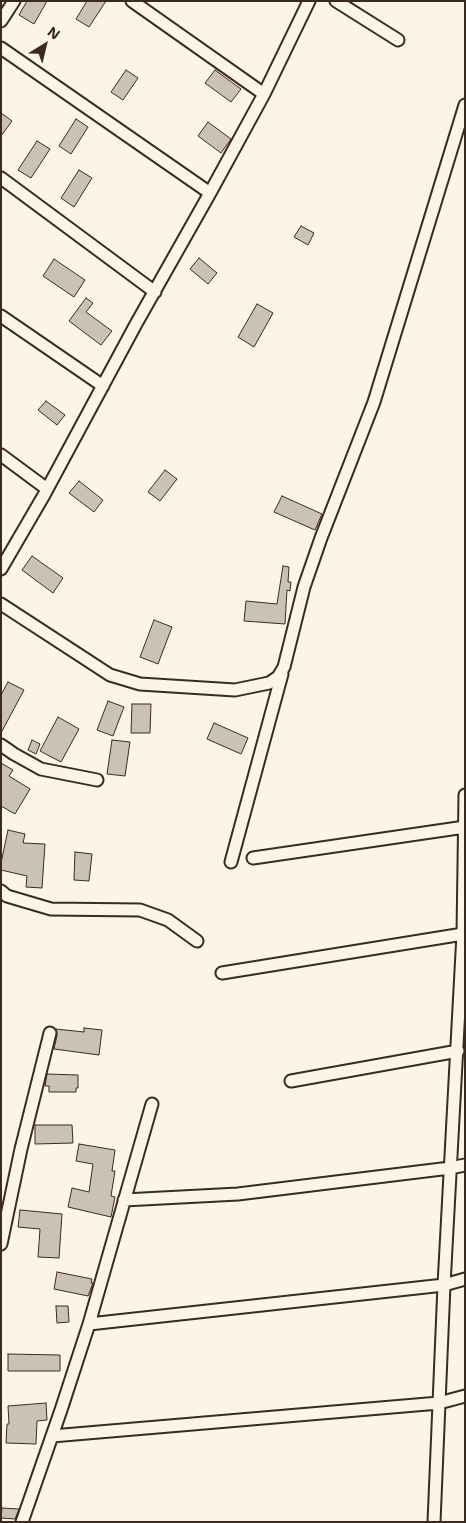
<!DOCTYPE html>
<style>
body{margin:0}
#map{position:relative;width:466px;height:1523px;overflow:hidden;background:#fcf5e5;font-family:"Shantell Sans",sans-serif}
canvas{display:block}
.frame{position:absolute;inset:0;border:2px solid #3b2a1e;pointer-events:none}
.north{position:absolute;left:20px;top:20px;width:50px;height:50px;-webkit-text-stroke:4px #fcf5e5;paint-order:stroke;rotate:36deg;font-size:14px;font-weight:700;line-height:20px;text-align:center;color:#3b2a1e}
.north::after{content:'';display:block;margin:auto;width:18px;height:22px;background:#3b2a1e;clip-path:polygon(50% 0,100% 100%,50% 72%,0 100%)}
</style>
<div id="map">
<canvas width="466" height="1523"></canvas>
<div class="frame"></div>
<div class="north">N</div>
</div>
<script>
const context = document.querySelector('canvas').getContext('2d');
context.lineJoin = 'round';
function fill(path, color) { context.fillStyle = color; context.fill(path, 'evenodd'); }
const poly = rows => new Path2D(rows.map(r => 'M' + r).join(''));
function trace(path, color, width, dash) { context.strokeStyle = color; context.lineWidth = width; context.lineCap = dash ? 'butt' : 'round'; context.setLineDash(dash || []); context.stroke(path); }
const building = poly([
 [27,1,47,1,34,24,19,15,27,1],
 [87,1,106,1,89,27,76,19,87,1],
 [126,70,138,78,123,100,111,92,126,70],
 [215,70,241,89,231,102,205,83,215,70],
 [1,113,12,121,1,136,1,113],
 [76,119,88,127,71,154,59,146,76,119],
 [208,122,231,139,221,153,198,136,208,122],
 [37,141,50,149,31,178,18,170,37,141],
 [79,170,92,178,74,207,61,198,79,170],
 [301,226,314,233,308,245,294,237,301,226],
 [199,258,217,273,208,284,190,269,199,258],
 [54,259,85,280,74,297,43,276,54,259],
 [86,298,93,303,86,312,112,331,101,345,69,321,86,298],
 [257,304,273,313,254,347,238,337,257,304],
 [46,401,65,415,57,425,38,410,46,401],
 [165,470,177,479,160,501,148,492,165,470],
 [79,481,103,500,94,512,69,493,79,481],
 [282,496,322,514,315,530,274,512,282,496],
 [32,556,63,578,53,593,22,570,32,556],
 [283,566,289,567,288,582,291,582,290,591,287,590,285,624,244,621,246,601,277,604,283,566],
 [154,620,172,627,158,664,140,657,154,620],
 [8,682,24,690,1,733,1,695,8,682],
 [108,701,124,707,113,736,97,730,108,701],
 [132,704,151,704,150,733,131,733,132,704],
 [58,717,79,729,61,762,40,751,58,717],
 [214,723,248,738,241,754,207,739,214,723],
 [32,740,40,744,36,754,28,750,32,740],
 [112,740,130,742,125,776,107,774,112,740],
 [1,763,13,770,9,776,30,789,15,814,1,806,1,763],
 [8,830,25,834,23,843,45,844,42,888,26,887,27,876,1,870,1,863,8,830],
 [75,852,92,854,89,881,74,880,75,852],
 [84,1028,102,1030,99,1055,54,1049,57,1035,56,1029,84,1032,84,1028],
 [47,1074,78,1075,78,1088,76,1088,76,1092,49,1092,49,1086,45,1086,47,1074],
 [35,1125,72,1125,73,1143,35,1144,35,1125],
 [79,1144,115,1150,112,1171,115,1171,111,1196,115,1197,111,1217,68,1207,72,1188,89,1192,93,1164,76,1161,79,1144],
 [20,1210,62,1214,59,1258,38,1257,40,1229,18,1227,20,1210],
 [57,1272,92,1279,91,1283,93,1283,88,1296,54,1289,57,1272],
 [56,1306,68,1306,69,1322,57,1323,56,1306],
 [8,1354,60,1355,60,1371,8,1371,8,1354],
 [46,1403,47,1420,37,1421,36,1444,6,1443,7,1424,9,1424,8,1406,46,1403],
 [2,1508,19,1509,15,1519,1,1518,2,1508]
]);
fill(building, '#ccc2b3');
trace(building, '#3b2a1e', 1);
const minor = poly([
 [132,1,264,94],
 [336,1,398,40],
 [1,21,14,1],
 [1,48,210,193],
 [1,178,155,292],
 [1,316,103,386],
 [1,455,47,489],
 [1,569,44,495,136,324,210,193,264,94,309,1],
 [1,604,110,675,140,684,235,690,269,683,278,677,284,667,304,587,321,538,374,402,465,105],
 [1,745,14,754,41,769,97,780],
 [253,858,465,827],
 [231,862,282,674],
 [1,891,7,896,51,909,140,910,168,920,197,941],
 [222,973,463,934],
 [291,1081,458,1051],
 [124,1200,238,1194,450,1168,465,1165],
 [1,1244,21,1149,50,1033],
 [89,1324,444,1285,465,1279],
 [52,1436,439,1403,465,1396],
 [22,1522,61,1410,89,1324,152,1104],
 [434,1522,444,1285,463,934,465,795]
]);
trace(minor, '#3b2a1e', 15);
trace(minor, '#fcf5e5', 11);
</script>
